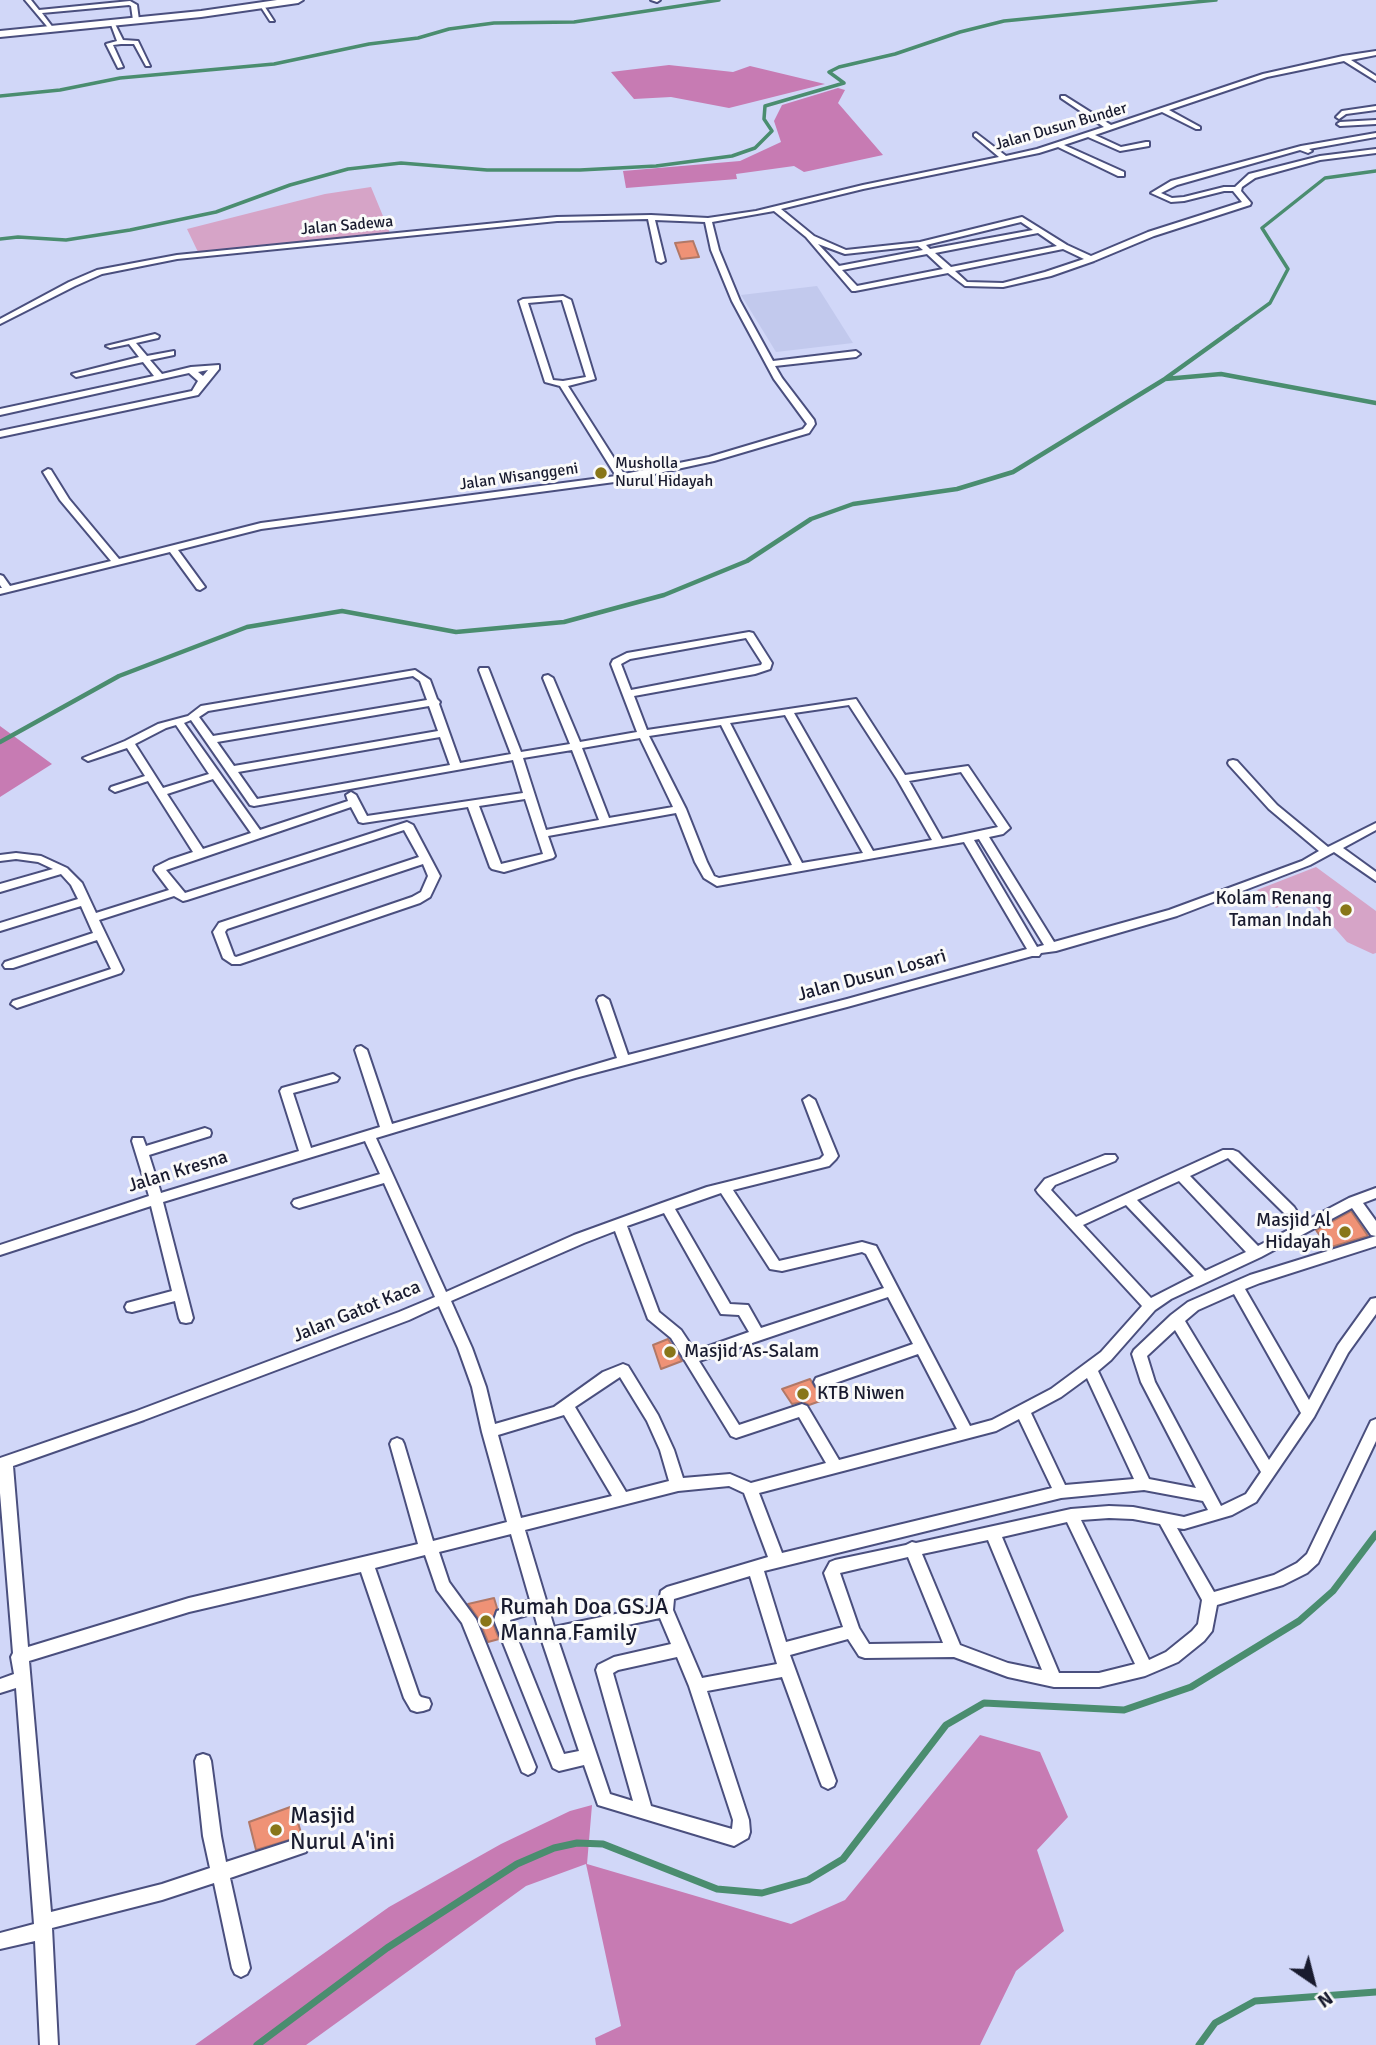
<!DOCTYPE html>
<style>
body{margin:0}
#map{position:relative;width:1376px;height:2045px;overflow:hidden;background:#d1d7f8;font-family:Signika,sans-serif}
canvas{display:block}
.north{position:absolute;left:1278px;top:1947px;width:70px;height:70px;-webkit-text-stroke:5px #fafafa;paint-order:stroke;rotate:145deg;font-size:19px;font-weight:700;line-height:28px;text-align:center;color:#191b2f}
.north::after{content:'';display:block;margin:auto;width:24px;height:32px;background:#191b2f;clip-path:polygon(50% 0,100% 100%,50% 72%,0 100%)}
</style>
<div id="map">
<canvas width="1376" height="2045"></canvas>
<div class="north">N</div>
</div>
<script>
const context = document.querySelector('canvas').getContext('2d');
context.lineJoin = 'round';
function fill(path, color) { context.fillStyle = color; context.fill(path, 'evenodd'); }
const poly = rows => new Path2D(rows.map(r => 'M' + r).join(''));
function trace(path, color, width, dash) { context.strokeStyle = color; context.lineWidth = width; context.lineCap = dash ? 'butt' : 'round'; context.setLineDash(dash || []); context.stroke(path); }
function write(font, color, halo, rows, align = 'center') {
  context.font = font + ' Signika,sans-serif'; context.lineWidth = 6; context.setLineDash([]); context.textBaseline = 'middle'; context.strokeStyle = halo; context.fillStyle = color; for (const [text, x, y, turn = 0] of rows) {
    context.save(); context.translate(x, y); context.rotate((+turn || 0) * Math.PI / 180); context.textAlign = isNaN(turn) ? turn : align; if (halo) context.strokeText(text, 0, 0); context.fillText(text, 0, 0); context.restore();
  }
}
fill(poly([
 [817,286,853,343,776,352,741,295]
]), '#c2c9ed');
fill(poly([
 [371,187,390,233,198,252,187,229,325,194],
 [1316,867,1376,911,1376,953,1373,954,1347,942,1317,908,1302,898,1276,908,1257,890]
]), '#d6a4c7');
fill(poly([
 [669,65,733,72,750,66,825,84,729,108,671,97,634,99,611,72],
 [838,88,845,90,838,103,883,155,804,172,794,166,736,174,737,179,626,188,623,171,740,161,781,142,774,121,782,105],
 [0,726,52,764,0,797],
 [980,1735,1040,1752,1068,1817,1037,1850,1064,1931,1016,1971,980,2045,596,2045,595,2038,621,2026,586,1864,526,1886,306,2045,195,2045,389,1907,501,1844,570,1811,592,1805,587,1864,791,1924,845,1900]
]), '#c77bb3');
trace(poly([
 [0,96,60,90,120,78,274,64,369,44,418,38,449,29,494,23,574,22,719,0],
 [0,239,18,237,66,240,130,230,216,212,290,185,348,169,401,163,487,170,580,170,656,166,732,156,755,148,772,131,764,119,765,106,844,83,829,72,839,67,895,54,960,32,1004,21,1216,0],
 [1234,329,1270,303,1288,269,1262,228,1325,178,1376,171]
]), '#4a8d6f', 3.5);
trace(poly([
 [1166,378,1237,327],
 [0,742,119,676,247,627,342,611,456,632,564,622,664,595,747,561,811,519,853,504,957,489,1013,472,1165,379,1221,374,1376,403]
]), '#4a8d6f', 4.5);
trace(poly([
 [257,2045,387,1948,517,1864,554,1848,577,1843,603,1844,717,1889,762,1893,808,1880,843,1859,946,1725,984,1703,1124,1710,1191,1687,1299,1621,1333,1591,1376,1534],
 [1199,2045,1215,2023,1255,2001,1376,1992]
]), '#4a8d6f', 7);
const building = poly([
 [693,241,699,257,681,259,675,243,693,241],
 [1351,1211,1368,1236,1328,1248,1316,1230,1351,1211],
 [668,1339,682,1361,661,1369,653,1345,668,1339],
 [810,1379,823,1400,809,1405,803,1402,792,1404,782,1389,810,1379],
 [494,1598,497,1608,492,1621,499,1639,488,1642,478,1618,468,1604,494,1598],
 [293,1806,302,1836,256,1850,249,1822,293,1806]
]);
fill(building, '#ef9276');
trace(building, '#b17867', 2);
const street = poly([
 [25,0,31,0,39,10,130,1,137,5,139,20,136,22,133,20,131,6,129,5,42,13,54,29,51,31,25,0],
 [651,0,660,0,657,2,651,0],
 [259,4,263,4,274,21,270,21,259,4],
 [110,22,114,22,123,40,138,41,150,66,146,66,134,44,121,44,113,45,123,67,118,68,106,44,117,41,110,22],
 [1376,51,1376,55,1351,60,1376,76,1376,81,1344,61,1267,77,1169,110,1200,127,1200,129,1196,129,1162,112,1095,135,1121,147,1146,142,1149,142,1149,146,1120,151,1088,137,1064,145,1124,172,1124,176,1118,176,1058,147,1039,153,863,189,781,209,814,236,846,250,920,242,1022,217,1067,245,1091,256,1148,232,1242,202,1233,191,1224,191,1184,201,1171,202,1151,193,1171,181,1301,146,1376,133,1376,137,1309,149,1312,151,1308,153,1300,150,1177,185,1161,193,1172,198,1184,197,1224,187,1235,187,1249,174,1320,156,1376,149,1376,153,1320,160,1255,178,1242,187,1241,191,1251,203,1250,205,1154,236,1094,261,1051,276,1003,287,965,286,948,273,855,291,852,291,806,237,774,211,712,222,719,250,740,301,773,361,856,351,860,354,856,357,775,366,782,378,814,420,815,424,809,433,714,461,622,481,261,529,178,550,205,587,200,590,197,589,170,552,0,594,0,588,2,588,0,585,0,575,3,576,10,586,111,561,60,500,43,472,48,469,51,470,69,499,119,559,261,523,616,476,560,386,545,382,519,301,523,299,563,296,571,300,595,379,568,386,624,474,709,457,803,429,807,424,774,379,732,301,711,250,705,222,655,220,665,261,661,263,657,261,648,219,557,221,177,259,102,274,75,286,0,324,0,319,69,282,97,270,177,255,557,217,651,215,708,218,756,211,863,185,999,157,974,136,974,134,976,133,1006,156,1037,149,1104,127,1061,98,1061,96,1065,96,1111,125,1263,74,1343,56,1376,51],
 [1021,222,1033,230,930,249,926,245,1021,222],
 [1038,233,1057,246,951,267,935,253,1038,233],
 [818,244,845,254,918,246,923,250,839,266,818,244],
 [1063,249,1084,259,1045,272,1003,283,967,282,955,271,1063,249],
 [927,254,943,269,857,286,842,270,927,254],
 [562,300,586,377,563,381,553,380,528,303,562,300],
 [1376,106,1376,110,1346,114,1339,119,1336,117,1342,111,1376,106],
 [1376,120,1376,124,1340,126,1337,124,1340,122,1376,120],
 [155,334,159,336,158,338,136,343,147,356,174,351,174,355,150,360,162,374,191,367,219,365,219,369,198,395,0,437,0,431,192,391,198,381,189,373,0,415,0,409,154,376,143,362,76,377,72,374,139,357,129,344,110,348,106,346,155,334],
 [208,370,203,376,198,372,208,370],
 [749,632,753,633,772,663,770,669,755,674,634,696,647,730,856,699,905,775,968,766,1010,828,1003,834,989,837,1054,942,1169,910,1302,861,1319,851,1269,809,1229,765,1228,763,1229,761,1233,760,1237,761,1277,805,1328,847,1376,823,1376,830,1343,848,1376,872,1376,881,1334,852,1310,865,1177,916,1056,951,1041,953,1039,956,1032,956,847,1007,575,1078,376,1138,446,1292,574,1235,662,1203,707,1187,820,1159,824,1155,803,1100,809,1096,815,1100,838,1156,836,1159,829,1166,733,1190,779,1261,862,1242,876,1246,970,1426,992,1420,1051,1389,1101,1352,1142,1306,1038,1193,1036,1190,1045,1179,1105,1155,1115,1155,1117,1158,1115,1161,1055,1185,1051,1190,1076,1217,1223,1150,1233,1150,1238,1152,1294,1207,1296,1210,1294,1213,1284,1213,1228,1158,1190,1176,1258,1246,1349,1198,1376,1188,1376,1198,1363,1203,1376,1221,1376,1236,1371,1235,1352,1208,1261,1257,1171,1299,1155,1310,1111,1360,1098,1371,1149,1479,1196,1488,1141,1382,1132,1354,1134,1350,1171,1315,1188,1302,1250,1275,1376,1236,1376,1246,1260,1283,1245,1289,1309,1400,1338,1345,1371,1299,1376,1298,1376,1314,1348,1353,1314,1417,1256,1502,1232,1515,1184,1529,1177,1528,1214,1592,1274,1575,1297,1563,1307,1554,1369,1425,1371,1421,1376,1419,1376,1441,1318,1563,1307,1573,1283,1585,1217,1605,1212,1631,1204,1641,1178,1662,1145,1676,1099,1687,1054,1687,1008,1677,954,1657,865,1658,859,1656,848,1639,790,1655,836,1781,834,1786,828,1789,822,1786,820,1781,782,1677,707,1691,749,1820,750,1832,748,1838,734,1846,598,1805,584,1765,559,1771,553,1768,494,1620,497,1611,530,1600,511,1534,439,1552,449,1582,476,1619,536,1767,534,1772,528,1775,522,1772,520,1767,462,1623,437,1590,425,1555,375,1568,419,1695,421,1697,429,1699,431,1704,429,1709,423,1711,417,1712,411,1710,404,1698,361,1572,189,1612,29,1661,51,1912,162,1884,210,1868,203,1836,195,1761,197,1756,203,1754,209,1756,211,1761,221,1836,226,1862,300,1838,306,1840,309,1846,306,1852,230,1878,250,1968,247,1974,241,1977,235,1974,232,1968,214,1883,162,1900,52,1928,58,2045,40,2045,35,1941,0,1949,0,1933,34,1924,16,1688,0,1693,0,1679,14,1674,11,1657,13,1653,0,1493,0,1458,134,1412,399,1312,435,1297,384,1183,299,1208,294,1206,292,1203,294,1200,380,1174,365,1141,163,1202,193,1318,191,1322,186,1323,181,1322,179,1318,175,1301,132,1312,127,1311,125,1307,127,1303,172,1291,151,1206,0,1255,0,1245,149,1196,132,1141,133,1138,143,1138,146,1146,205,1128,210,1130,211,1133,210,1136,149,1155,161,1193,299,1151,280,1091,282,1088,333,1074,339,1078,337,1081,293,1093,311,1148,380,1127,355,1050,357,1047,361,1046,367,1050,392,1124,617,1058,597,1000,599,997,603,996,609,1000,628,1055,847,999,1027,949,964,842,717,886,704,878,695,862,676,813,548,836,555,856,553,858,504,872,492,869,490,867,468,807,363,823,359,822,351,807,166,870,185,893,407,822,413,825,440,876,430,897,420,903,240,964,232,964,223,958,213,932,219,923,419,857,404,830,187,900,183,901,174,896,99,920,123,970,121,973,17,1008,11,1004,13,1001,111,969,97,940,13,968,5,968,3,965,5,962,93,933,81,906,0,931,0,923,78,899,71,885,61,874,0,892,0,884,53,869,38,862,16,859,0,861,0,855,16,853,41,856,67,868,82,883,96,913,169,890,154,870,155,867,169,860,193,852,148,781,115,792,110,789,111,787,145,776,127,748,88,761,83,758,125,741,158,724,188,716,201,706,415,670,430,680,437,699,440,702,439,704,460,763,511,754,479,670,480,668,488,668,489,670,521,752,570,744,543,678,544,676,548,675,553,678,580,742,637,732,611,664,613,660,627,653,749,632],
 [746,638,762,663,761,665,631,690,621,664,630,659,746,638],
 [413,676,420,681,427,700,213,736,199,717,208,711,413,676],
 [849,705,897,779,932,840,873,851,794,713,849,705],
 [429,706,438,731,234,766,217,742,429,706],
 [785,715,863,853,802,863,730,723,785,715],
 [191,720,250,805,254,806,513,760,523,793,367,816,356,795,351,792,346,795,348,801,260,830,184,723,191,720],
 [176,725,209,774,163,788,135,744,166,728,176,725],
 [721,725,792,865,719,878,714,876,707,862,686,809,649,736,721,725],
 [440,737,450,765,257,799,238,772,440,737],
 [640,738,673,807,609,818,582,748,640,738],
 [572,750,599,820,546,830,523,758,572,750],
 [961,772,998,827,942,839,909,781,961,772],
 [213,779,251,833,203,849,167,794,213,779],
 [525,799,543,854,501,864,479,806,525,799],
 [979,839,1044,945,1037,947,974,840,979,839],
 [423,864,428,876,421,892,412,897,236,957,234,956,225,932,227,929,423,864],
 [1179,1181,1246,1252,1205,1271,1137,1200,1179,1181],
 [721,1193,770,1269,782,1271,862,1252,866,1254,884,1288,761,1328,748,1305,730,1304,675,1209,721,1193],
 [1126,1205,1194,1276,1151,1298,1083,1225,1126,1205],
 [664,1213,721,1314,739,1315,749,1332,695,1351,681,1330,659,1312,627,1226,664,1213],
 [615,1231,648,1319,671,1338,731,1436,736,1438,799,1417,826,1463,751,1483,730,1474,683,1478,674,1450,658,1415,628,1366,623,1364,603,1372,554,1407,495,1424,486,1387,472,1348,451,1301,584,1243,615,1231],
 [1234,1294,1301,1413,1269,1460,1185,1321,1198,1310,1234,1294],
 [888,1297,913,1344,816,1378,814,1382,816,1386,821,1388,918,1354,957,1429,839,1460,807,1406,802,1404,739,1425,699,1361,888,1297],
 [439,1306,458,1348,472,1387,482,1432,507,1522,433,1541,404,1444,402,1440,397,1438,392,1440,390,1444,418,1544,189,1598,28,1647,13,1466,144,1420,409,1320,439,1306],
 [1175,1330,1261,1472,1246,1494,1221,1506,1155,1382,1147,1356,1175,1330],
 [620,1377,647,1421,660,1450,669,1481,626,1492,575,1407,620,1377],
 [1087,1378,1134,1479,1065,1485,1031,1413,1061,1397,1087,1378],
 [564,1415,612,1496,521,1518,498,1435,564,1415],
 [1019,1419,1052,1488,782,1553,759,1493,996,1431,1019,1419],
 [729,1486,744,1493,768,1557,667,1587,661,1591,658,1605,554,1627,525,1530,678,1491,729,1486],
 [1144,1490,1203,1501,1208,1510,1184,1517,1133,1507,1109,1506,1071,1509,916,1543,912,1542,906,1545,835,1560,830,1562,824,1573,843,1627,786,1642,764,1571,1061,1498,1144,1490],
 [1109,1518,1133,1519,1160,1524,1202,1600,1198,1624,1192,1631,1166,1652,1149,1660,1081,1520,1109,1518],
 [1067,1522,1135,1664,1099,1673,1059,1673,1002,1537,1067,1522],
 [988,1540,1042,1670,1008,1663,960,1645,922,1554,988,1540],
 [908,1557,943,1643,869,1644,859,1628,840,1573,908,1557],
 [750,1576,777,1664,702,1678,673,1610,674,1599,750,1576],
 [534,1613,540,1635,579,1751,564,1754,510,1620,534,1613],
 [660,1618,671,1644,614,1657,598,1665,596,1670,633,1801,610,1794,558,1640,660,1618],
 [677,1657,689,1686,733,1820,732,1829,651,1806,613,1673,618,1670,677,1657]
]);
const secondary = poly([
 [277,0,303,0,298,3,201,17,0,37,0,31,201,11,277,0]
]);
trace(street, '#4a4f7e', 4);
trace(secondary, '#4a4f7e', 4);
fill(street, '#fff');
fill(secondary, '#fff');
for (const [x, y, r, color] of [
 [601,473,7,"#887619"],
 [1346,910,7,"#887619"],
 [1345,1232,7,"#887619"],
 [670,1352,7,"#887619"],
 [803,1394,7,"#887619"],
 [486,1621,7,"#887619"],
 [276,1830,7,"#887619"]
]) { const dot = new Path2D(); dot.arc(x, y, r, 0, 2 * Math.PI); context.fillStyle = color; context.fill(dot); trace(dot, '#fafafa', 2.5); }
write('16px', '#191b2f', '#fafafa', [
 ["Jalan Dusun Bunder",1061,127,-16],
 ["Jalan Sadewa",347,226,-5],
 ["Jalan Wisanggeni",519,477,-8]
]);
write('16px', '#191b2f', '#fafafa', [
 ["Musholla",615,464],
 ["Nurul Hidayah",615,482]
], 'left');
write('19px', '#191b2f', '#fafafa', [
 ["Kolam Renang",1332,899],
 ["Taman Indah",1332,921],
 ["Masjid Al",1331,1221],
 ["Hidayah",1331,1243],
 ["Masjid As-Salam",684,1352,"left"],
 ["KTB Niwen",817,1394,"left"]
], 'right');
write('19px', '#191b2f', '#fafafa', [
 ["Jalan Dusun Losari",872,976,-15],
 ["Jalan Kresna",178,1172,-17],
 ["Jalan Gatot Kaca",357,1312,-22]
]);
write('23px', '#191b2f', '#fafafa', [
 ["Rumah Doa GSJA",500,1608],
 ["Manna Family",500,1634],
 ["Masjid",290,1817],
 ["Nurul A'ini",290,1843]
], 'left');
</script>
